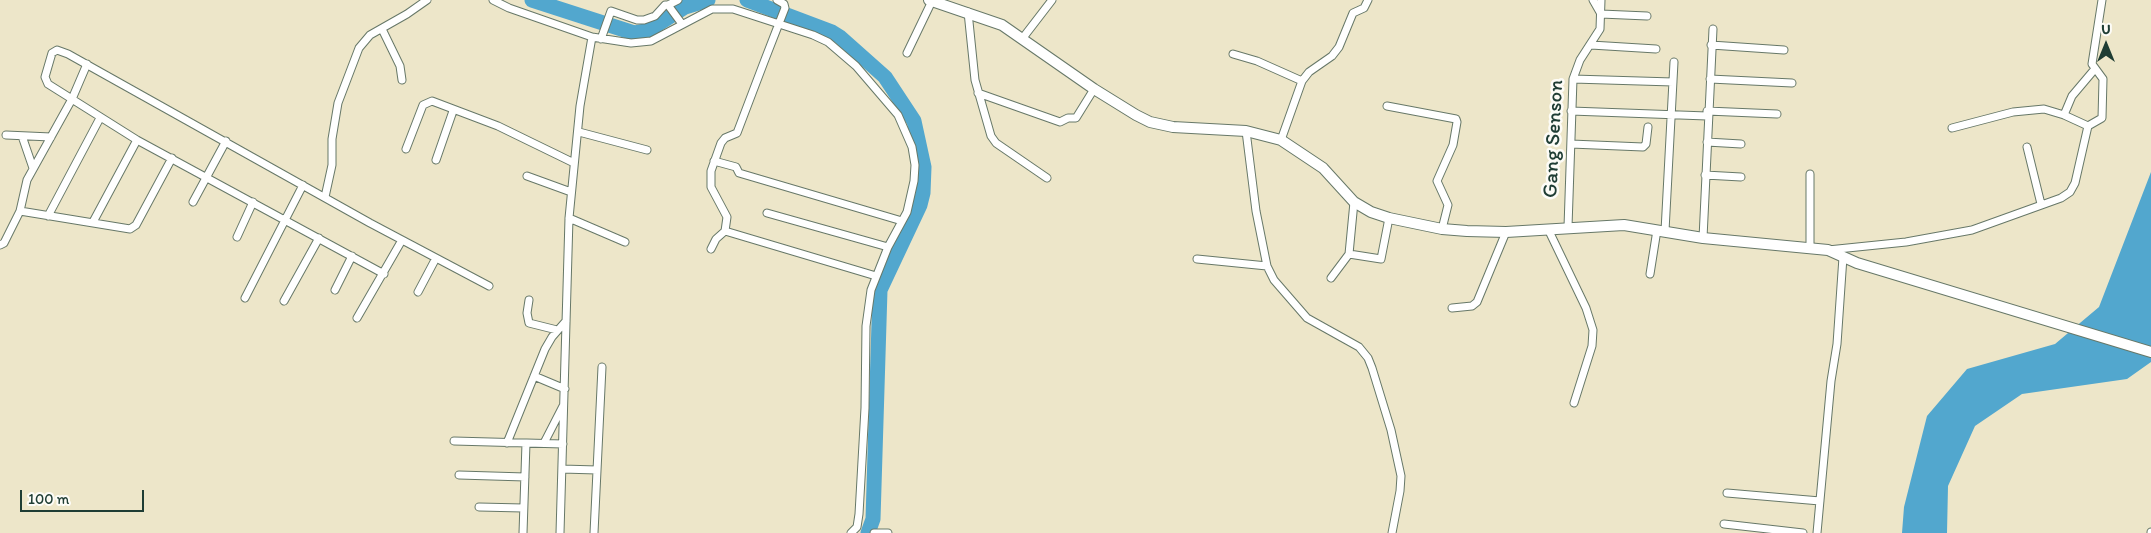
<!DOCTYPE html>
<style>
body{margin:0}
#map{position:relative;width:2151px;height:533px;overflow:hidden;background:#ede6c9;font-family:Itim,sans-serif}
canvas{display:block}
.north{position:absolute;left:2081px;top:20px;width:50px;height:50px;-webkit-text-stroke:4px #fdfcf7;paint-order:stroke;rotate:0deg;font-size:14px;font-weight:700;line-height:20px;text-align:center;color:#1f3d34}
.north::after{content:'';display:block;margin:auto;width:18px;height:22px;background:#1f3d34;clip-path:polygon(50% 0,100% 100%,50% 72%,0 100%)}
.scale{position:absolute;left:20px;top:490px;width:124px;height:22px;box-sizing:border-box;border:2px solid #1f3d34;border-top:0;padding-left:6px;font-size:15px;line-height:18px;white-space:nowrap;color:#1f3d34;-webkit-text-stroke:4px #fdfcf7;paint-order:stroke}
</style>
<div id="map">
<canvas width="2151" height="533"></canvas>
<div class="north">U</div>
<div class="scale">100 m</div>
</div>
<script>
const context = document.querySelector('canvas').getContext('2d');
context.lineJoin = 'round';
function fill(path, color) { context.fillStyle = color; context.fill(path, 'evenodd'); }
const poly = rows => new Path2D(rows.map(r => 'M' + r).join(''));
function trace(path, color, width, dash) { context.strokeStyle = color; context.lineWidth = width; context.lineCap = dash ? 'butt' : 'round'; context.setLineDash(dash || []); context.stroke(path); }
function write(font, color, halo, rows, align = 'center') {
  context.font = font + ' Itim,sans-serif'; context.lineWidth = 5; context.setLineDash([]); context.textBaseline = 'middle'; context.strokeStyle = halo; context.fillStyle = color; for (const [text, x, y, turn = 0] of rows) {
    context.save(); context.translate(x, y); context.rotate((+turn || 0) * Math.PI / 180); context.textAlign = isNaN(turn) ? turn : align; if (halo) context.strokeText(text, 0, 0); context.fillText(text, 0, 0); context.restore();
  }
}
fill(poly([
 [2151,172,2151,362,2127,379,2022,394,1975,426,1948,486,1947,533,1902,533,1904,507,1927,416,1967,369,2055,344,2099,307]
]), '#52a7ce');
trace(poly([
 [532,0,634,33,649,30,685,7,708,0],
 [747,0,832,32,840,37,885,77,914,121,924,167,923,193,920,205,880,290,873,519,868,533]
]), '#52a7ce', 15);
const street = poly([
 [493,0,509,8,592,37,631,43,651,41,712,9,733,9,813,35,828,42,856,66,898,115,912,147,915,165,914,181,907,212,888,247,871,290,866,326,865,408,859,514,857,527,851,533],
 [1593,0,1601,14,1647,16],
 [668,5,678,0],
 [968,12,975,80,991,136,996,143,1047,178],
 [382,29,400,66,402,80],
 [601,39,611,11,637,20,644,20,655,16,665,5,668,5,682,24],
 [1022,39,1052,0],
 [1591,45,1656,49],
 [1711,45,1784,50],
 [907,53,932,1],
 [1233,54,1257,61,1302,81],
 [1573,79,1673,82],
 [1710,79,1792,83],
 [978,93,1060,122,1068,118,1076,118,1094,89],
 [1387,106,1456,119,1457,122,1453,145,1437,181,1448,205,1442,229],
 [1571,111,1707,116],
 [1707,111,1777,114],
 [2064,115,2072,96,2094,70],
 [1952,128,2013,112,2044,109,2064,115,2088,126],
 [1246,131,1256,211,1267,266,1274,280,1307,318,1359,347,1368,358,1372,368,1391,430,1401,476,1400,491,1392,533],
 [579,132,647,150],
 [6,135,51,137],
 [22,136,33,168],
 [1281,140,1302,81,1309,72,1332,56,1339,47,1353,13,1364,8,1368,0],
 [1707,142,1741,144],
 [1571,144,1643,147,1646,144,1648,127],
 [2027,147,2041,204],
 [406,149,423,105,432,101,498,126,574,163],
 [436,160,453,111],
 [714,161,736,167,739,173,902,221],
 [1705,175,1741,177],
 [527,176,571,192],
 [325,197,332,165,332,139,338,103,359,48,370,35,407,14,427,0],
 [193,202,226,141],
 [20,211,130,229,136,225,172,158],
 [767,213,888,247],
 [48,216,100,118],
 [569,218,625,242],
 [93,222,137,140],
 [1568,227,1573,79,1580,60,1600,29,1601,0],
 [1548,229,1586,308,1593,330,1592,346,1574,403],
 [725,231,876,276],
 [1665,231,1674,62],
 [237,237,253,202],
 [1703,238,1713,29],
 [0,245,4,243,20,211,27,180,72,99,87,64],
 [1810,248,1810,174],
 [711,249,716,239,725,231,727,217,711,187,711,171,721,143,725,138,737,133,764,62,785,8,784,4,777,0],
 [1828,250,1906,242,1972,230,2061,198,2070,192,2075,183,2088,126,2102,118,2103,79,2092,64,2102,0],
 [1349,254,1381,259,1389,218],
 [1197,259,1267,266],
 [384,274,137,140,48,84,45,77,52,53,57,50,68,54,370,223,489,286],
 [1650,274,1657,230],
 [1331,278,1349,254,1354,202],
 [335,290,352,256],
 [418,292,436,258],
 [245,298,303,185],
 [529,300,527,313,529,323,557,330],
 [284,301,319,238],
 [1452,308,1472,306,1477,302,1506,232],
 [357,318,402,240],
 [534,376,565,389],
 [454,441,563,444],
 [507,443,545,349,552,337,566,321],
 [544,443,563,406],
 [562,469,597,470],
 [459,475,525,477],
 [1727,493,1820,501],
 [479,507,523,508],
 [1724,524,1803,533],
 [523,533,526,443],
 [560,533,569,218,580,106,592,37],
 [594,533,602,367],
 [874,533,888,533],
 [1817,533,1831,381,1837,344,1843,257],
 [2151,533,2151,532]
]);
const secondary = poly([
 [929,0,1002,25,1094,89,1136,115,1150,122,1173,127,1246,131,1281,140,1323,168,1354,202,1371,212,1389,218,1442,229,1467,231,1506,232,1624,225,1703,238,1828,250,1857,263,2151,352]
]);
trace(street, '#677868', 9);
trace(secondary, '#677868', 12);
trace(street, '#fff', 7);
trace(secondary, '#fff', 10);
write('21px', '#1f3d34', '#fdfcf7', [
 ["Gang Senson",1554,139,-87]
]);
</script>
